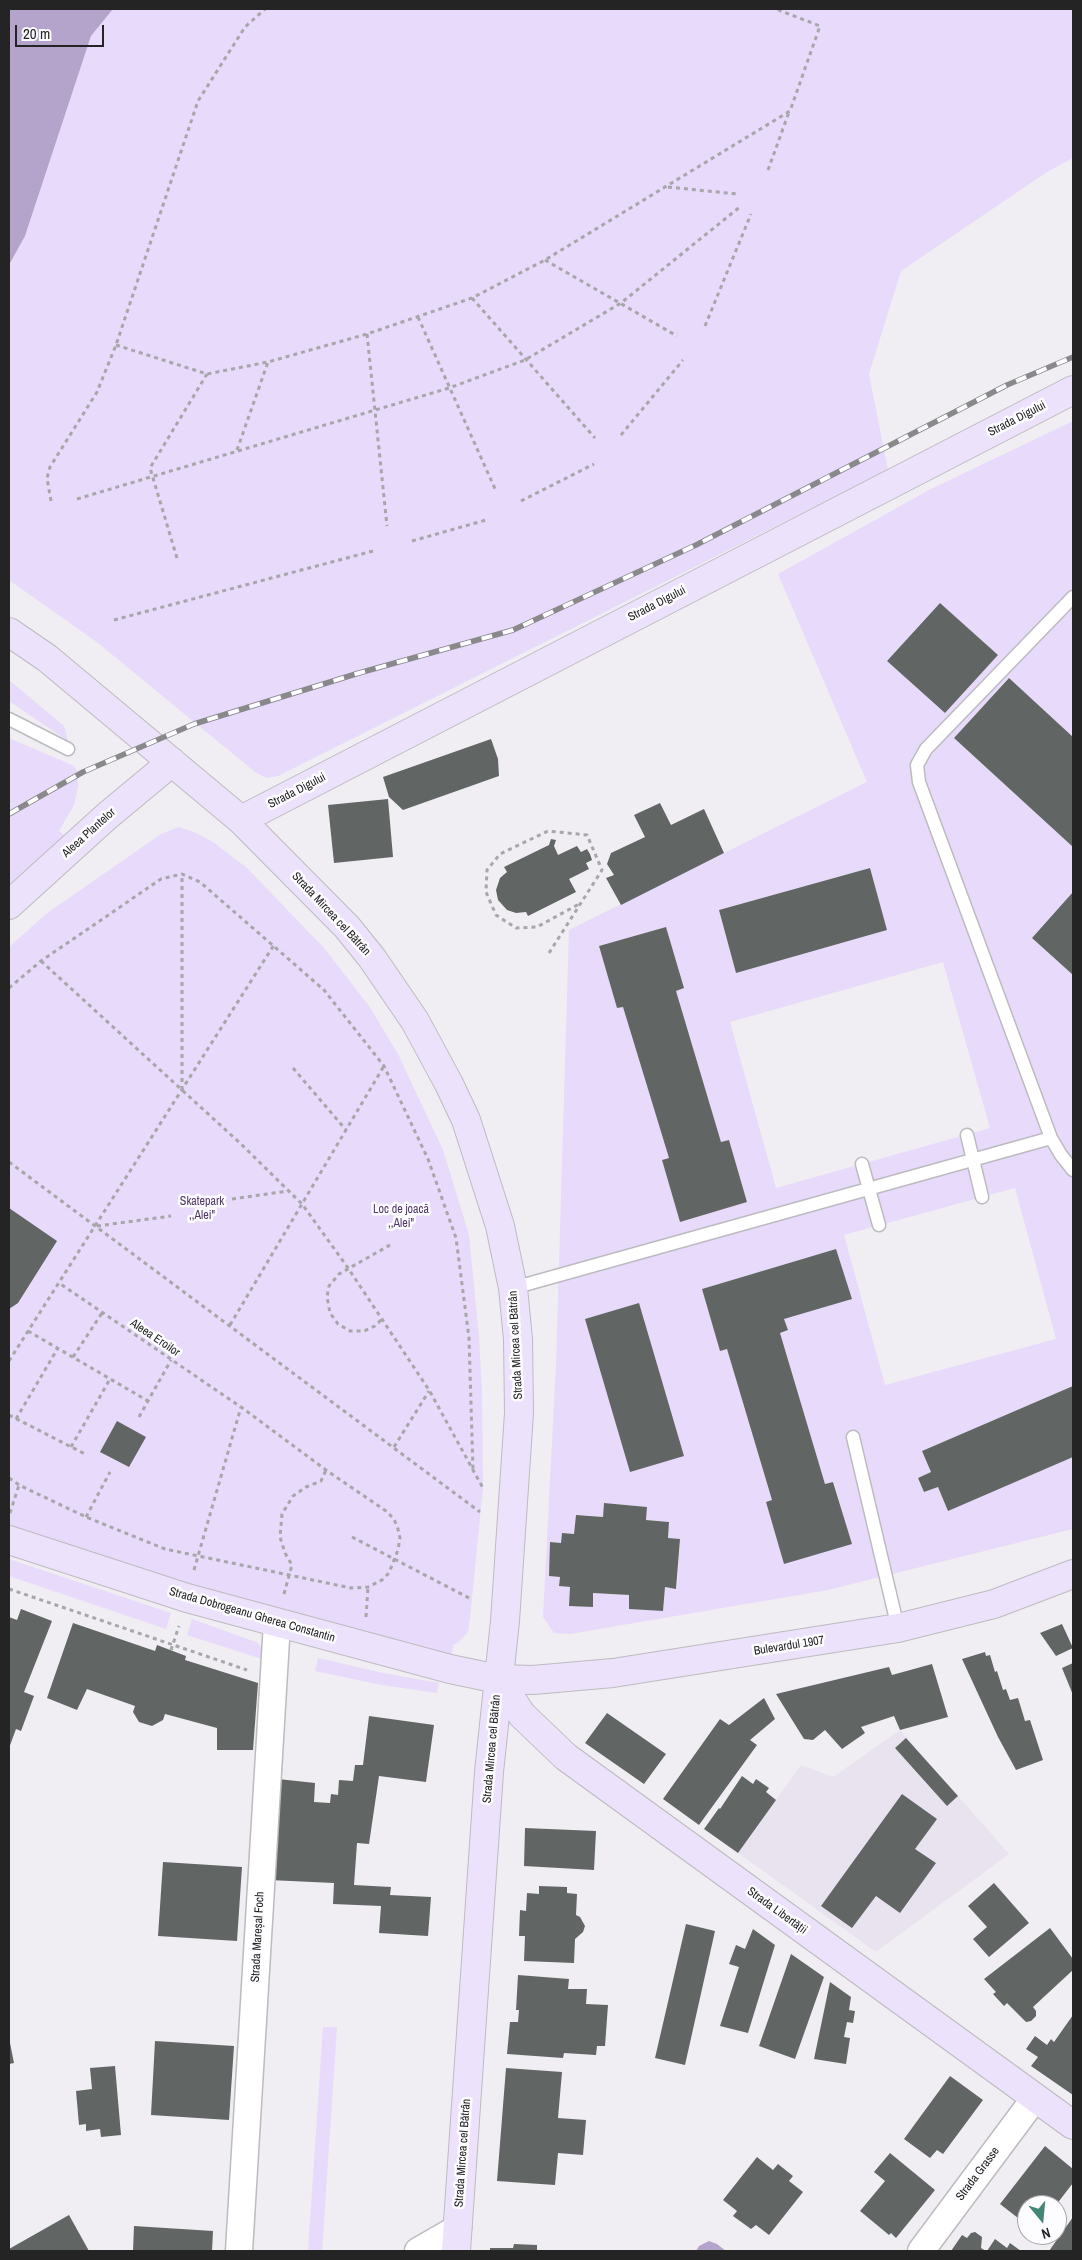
<!DOCTYPE html>
<meta charset="utf-8">
<style>
body{margin:0}
#map{position:relative;width:1082px;height:2260px;overflow:hidden;background:#f0eef3;font-family:"Archivo Narrow",sans-serif}
canvas{display:block}
.frame{position:absolute;inset:0;border:10px solid #242425;pointer-events:none}
.north{position:absolute;left:1017px;top:2195px;width:50px;height:50px;box-sizing:border-box;background:#fdfcff;border:1px solid #a6a6a8;border-radius:50%;rotate:163deg;font-size:14px;font-weight:700;line-height:20px;text-align:center;color:#242425}
.north::after{content:'';display:block;margin:auto;width:18px;height:22px;background:#438576;clip-path:polygon(50% 0,100% 100%,50% 72%,0 100%)}
.scale{position:absolute;left:15px;top:25px;width:89px;height:22px;box-sizing:border-box;border:2px solid #242425;border-top:0;padding-left:6px;font-size:15px;line-height:18px;white-space:nowrap;color:#242425;-webkit-text-stroke:4px #fdfcff;paint-order:stroke}
</style>
<div id="map">
<canvas width="1082" height="2260"></canvas>
<div class="frame"></div>
<div class="north">N</div>
<div class="scale">20 m</div>
</div>
<script>
const context = document.querySelector('canvas').getContext('2d');
context.lineJoin = 'round';
function fill(path, color) { context.fillStyle = color; context.fill(path, 'evenodd'); }
const poly = rows => new Path2D(rows.map(r => 'M' + r).join(''));
function trace(path, color, width, dash) { context.strokeStyle = color; context.lineWidth = width; context.lineCap = dash ? 'butt' : 'round'; context.setLineDash(dash || []); context.stroke(path); }
function write(font, color, halo, rows, align = 'center') {
  context.font = font + ' "Archivo Narrow",sans-serif'; context.lineWidth = 5; context.setLineDash([]); context.textBaseline = 'middle'; context.strokeStyle = halo; context.fillStyle = color; for (const [text, x, y, turn = 0] of rows) {
    context.save(); context.translate(x, y); context.rotate((+turn || 0) * Math.PI / 180); context.textAlign = isNaN(turn) ? turn : align; if (halo) context.strokeText(text, 0, 0); context.fillText(text, 0, 0); context.restore();
  }
}
fill(poly([
 [900,1730,1009,1854,876,1952,738,1853,801,1765,833,1777]
]), '#e8e3ef');
fill(poly([
 [113,9,1073,9,1073,158,1047,172,901,271,869,374,888,470,278,776,267,778,255,772,98,643,9,580,9,265,25,236,91,36],
 [1073,421,1073,737,1009,678,954,738,1073,847,1073,892,1032,938,1073,975,1073,1386,922,1451,931,1472,918,1478,924,1492,938,1487,948,1510,1073,1457,1073,1529,828,1590,570,1634,554,1633,543,1617,556,1364,569,930,867,782,778,574,929,490],
 [940,603,998,655,945,713,887,661],
 [869,868,887,930,736,973,719,910],
 [666,927,684,988,676,991,721,1142,729,1140,747,1202,680,1222,662,1160,669,1158,623,1007,617,1008,599,946],
 [943,962,990,1128,776,1188,730,1022],
 [1015,1188,1056,1339,885,1385,844,1235],
 [836,1249,851,1299,784,1319,788,1330,780,1333,825,1484,834,1482,851,1543,784,1564,766,1502,772,1500,727,1349,720,1351,702,1289],
 [604,1503,647,1507,646,1520,669,1522,668,1538,680,1539,677,1588,665,1587,663,1611,629,1609,629,1595,593,1593,592,1607,570,1587,559,1586,560,1577,549,1576,551,1542,561,1543,562,1533,574,1534,576,1515,603,1517],
 [9,680,64,726,68,741,9,701],
 [9,738,74,766,78,774,78,787,74,805,59,831,64,835,55,848,9,889],
 [179,827,196,833,213,842,247,868,324,948,369,1006,398,1054,443,1150,469,1235,479,1337,482,1390,483,1488,470,1618,468,1632,459,1642,453,1645,450,1669,9,1540,9,947,46,914,161,834],
 [9,1559,171,1613,166,1629,9,1576],
 [192,1619,256,1642,263,1649,262,1659,187,1635],
 [318,1658,383,1673,439,1683,437,1693,382,1685,315,1671],
 [323,2027,337,2027,322,2251,308,2251]
]), '#e7dafa');
fill(poly([
 [9,9,113,9,91,36,25,236,9,265],
 [709,2241,717,2244,726,2251,696,2251,699,2246]
]), '#b4a4cc');
fill(poly([
 [940,603,998,655,945,713,887,661],
 [1009,678,1073,737,1073,847,954,738],
 [491,739,498,759,499,776,403,810,389,797,383,777],
 [388,799,393,857,334,863,328,805],
 [660,803,671,825,704,809,724,853,621,905,606,878,614,875,607,864,611,853,645,837,634,815],
 [551,839,556,840,554,846,558,855,577,846,581,852,587,849,590,854,592,860,586,863,589,869,569,879,576,892,528,916,526,912,516,913,507,910,498,900,496,890,500,878,507,872,504,867,549,845],
 [870,868,887,930,736,973,719,910],
 [1073,892,1073,975,1032,938],
 [666,927,684,988,676,991,721,1142,729,1140,747,1202,680,1222,662,1160,669,1158,623,1007,617,1008,599,946],
 [9,1208,57,1241,18,1303,9,1309],
 [836,1249,852,1299,784,1319,788,1330,780,1333,825,1484,833,1482,852,1544,784,1564,766,1502,772,1500,727,1349,720,1351,702,1289],
 [639,1303,684,1456,630,1472,585,1319],
 [1073,1386,1073,1457,948,1511,938,1487,924,1492,918,1478,931,1472,922,1451],
 [117,1421,146,1437,129,1467,100,1452],
 [604,1503,647,1507,646,1520,669,1522,668,1538,680,1539,676,1589,665,1587,663,1611,629,1609,629,1595,593,1593,593,1607,569,1606,570,1587,559,1586,560,1577,549,1576,550,1542,561,1543,562,1533,574,1534,576,1515,603,1517],
 [21,1609,52,1621,24,1692,34,1696,21,1731,16,1729,9,1748,9,1617,17,1620],
 [73,1623,155,1651,157,1645,186,1656,185,1660,258,1683,253,1750,217,1750,217,1728,165,1714,163,1720,152,1726,139,1722,133,1712,135,1706,87,1689,77,1710,47,1698],
 [1062,1624,1073,1648,1056,1656,1040,1633],
 [985,1652,986,1656,990,1655,995,1672,997,1671,1003,1690,1006,1689,1010,1700,1018,1698,1025,1721,1030,1720,1043,1760,1016,1770,998,1737,962,1659],
 [1073,1663,1073,1695,1062,1668],
 [932,1664,948,1717,900,1730,894,1716,861,1727,865,1733,842,1749,825,1730,813,1740,804,1739,776,1694,889,1667,892,1675],
 [764,1698,775,1719,750,1740,757,1745,699,1825,663,1799,720,1719,729,1725],
 [607,1713,666,1754,644,1784,585,1743],
 [369,1716,434,1725,426,1782,379,1776,369,1844,357,1843,354,1885,391,1887,390,1895,431,1897,428,1936,379,1933,381,1906,333,1904,334,1883,269,1880,278,1779,315,1783,314,1802,330,1803,331,1794,338,1795,339,1780,353,1781,355,1765,363,1765],
 [906,1738,958,1796,947,1806,895,1748],
 [742,1776,753,1784,756,1779,769,1788,766,1792,776,1800,738,1853,704,1829,719,1808,720,1809],
 [902,1794,937,1819,915,1849,936,1863,900,1913,876,1896,852,1928,821,1906],
 [525,1828,596,1831,594,1870,524,1866],
 [163,1862,242,1867,237,1941,158,1936],
 [994,1883,1029,1923,989,1957,973,1939,987,1927,968,1906],
 [539,1886,567,1887,567,1893,577,1894,576,1915,580,1917,585,1926,583,1932,575,1939,574,1963,524,1961,525,1936,519,1936,520,1910,526,1911,527,1893,539,1894],
 [686,1924,715,1931,685,2065,655,2058],
 [1050,1928,1073,1959,1073,1970,1033,2007,1036,2011,1036,2016,1031,2021,1026,2022,1007,2003,1004,2006,993,1994,996,1992,984,1979],
 [753,1929,775,1945,748,2033,720,2026,739,1967,729,1964,736,1945,745,1949],
 [791,1954,824,1977,795,2059,759,2046],
 [518,1975,569,1979,568,1989,587,1989,586,2004,608,2005,605,2046,597,2046,596,2055,564,2053,563,2058,507,2054,510,2022,518,2022,519,2010,516,2010],
 [830,1982,851,1997,849,2010,855,2011,853,2023,847,2022,844,2037,850,2038,846,2064,814,2059],
 [1073,2015,1073,2095,1031,2066,1038,2057,1026,2049,1035,2036,1047,2045,1051,2039,1054,2042],
 [9,2038,14,2063,9,2064],
 [155,2041,234,2046,229,2120,151,2115],
 [115,2066,121,2135,101,2137,100,2129,86,2131,86,2124,79,2125,76,2091,92,2089,90,2068],
 [506,2068,562,2072,558,2118,586,2120,583,2155,558,2153,555,2185,497,2181],
 [950,2076,983,2100,943,2154,937,2150,930,2158,904,2139],
 [1045,2146,1073,2169,1073,2183,1056,2205,1027,2205,1027,2225,1000,2204],
 [890,2153,935,2190,896,2238,891,2233,889,2235,860,2211,885,2181,874,2172],
 [757,2157,773,2170,778,2164,793,2176,789,2181,803,2192,769,2235,756,2225,751,2229,733,2216,737,2211,723,2200],
 [69,2215,89,2251,9,2251,9,2249],
 [1073,2217,1073,2251,1049,2251],
 [134,2226,213,2231,212,2251,133,2251],
 [975,2232,982,2237,981,2248,986,2251,951,2251,962,2235,967,2238,971,2233],
 [995,2239,1007,2248,1010,2243,1021,2251,987,2251],
 [514,2244,537,2245,537,2251,490,2251,490,2248,513,2248]
]), '#616665');
const lane = poly([
 [1073,597,926,749,917,765,919,782,1051,1138,1061,1155,1073,1170],
 [9,719,68,749],
 [967,1135,982,1197],
 [862,1164,879,1225],
 [513,1288,1051,1138],
 [853,1437,898,1628]
]);
const street = poly([
 [239,2251,277,1623],
 [418,2251,458,2228],
 [921,2251,1035,2098]
]);
const secondary = poly([
 [9,632,47,658,241,820,347,927,372,958,415,1021,449,1084,466,1120,500,1226,513,1288,518,1339,519,1413,505,1621,489,1772,456,2251],
 [241,820,1073,390],
 [9,905,107,816,172,762],
 [9,1540,187,1598,450,1669,498,1679,533,1680,613,1673,898,1628,994,1604,1073,1574],
 [498,1679,522,1715,566,1757,1073,2125]
]);
trace(lane, '#bcbbbf', 15);
trace(street, '#bcbbbf', 29);
trace(secondary, '#bcbbbf', 30);
trace(poly([
 [768,170,789,112],
 [668,187,737,194],
 [545,260,677,336],
 [472,298,595,438],
 [418,317,496,491],
 [705,326,751,214],
 [367,334,387,526],
 [116,345,207,374,268,362,367,334,472,298,545,260,790,111,820,26,776,9],
 [621,435,683,360],
 [237,450,268,362],
 [77,499,449,388,525,360,621,303,741,206],
 [51,501,47,478,50,467,97,392,116,345,198,101,245,27,265,9],
 [521,501,594,464],
 [412,541,486,520],
 [177,558,150,468,207,374],
 [114,620,373,551],
 [549,953,602,870,587,835,548,831,500,854,487,870,486,892,496,915,516,928,537,927,581,903],
 [41,961,241,1144,302,1204,348,1268,429,1390,483,1488],
 [9,988,41,961,161,879,182,874,200,882,324,990,384,1066,428,1159,456,1238,469,1338,473,1470],
 [293,1068,346,1130],
 [182,1090,182,874],
 [9,1162,480,1512],
 [232,1199,288,1191],
 [97,1226,171,1216],
 [381,1320,375,1326,364,1331,350,1331,338,1324,330,1313,327,1297,329,1286,339,1274,390,1245],
 [230,1325,384,1066],
 [28,1331,148,1401],
 [73,1357,102,1313],
 [9,1361,274,945],
 [9,1415,85,1454],
 [139,1417,171,1360],
 [16,1419,58,1348],
 [71,1447,110,1379],
 [394,1447,429,1391],
 [9,1478,19,1485,86,1517,165,1549,351,1588,368,1587,382,1580,389,1573,398,1550,400,1538,398,1529,394,1519,386,1511,326,1470,241,1407,59,1283],
 [10,1513,19,1485],
 [86,1517,110,1472],
 [352,1537,471,1599],
 [194,1570,241,1407],
 [9,1589,247,1670],
 [284,1594,292,1565,285,1553,280,1537,282,1514,293,1496,306,1487,321,1481,326,1470],
 [366,1617,368,1587],
 [171,1650,179,1626]
]), '#a7a6a9', 3, [4, 4]);
trace(lane, '#fff', 12);
trace(street, '#fff', 26);
trace(secondary, '#ede2fb', 28);
const rail = poly([
 [9,814,83,772,194,724,359,673,513,630,696,545,1007,385,1073,357]
]);
trace(rail, '#89888b', 5.5);
trace(rail, '#fdfcff', 4, [11]);
write('12px', '#242425', '#fdfcff', [
 ["Strada Digului",1017,419,-27],
 ["Strada Digului",657,604,-27],
 ["Strada Digului",297,791,-27],
 ["Aleea Plantelor",89,833,-42],
 ["Strada Mircea cel Bătrân",331,914,47],
 ["Aleea Eroilor",155,1338,34],
 ["Strada Mircea cel Bătrân",516,1345,-93],
 ["Strada Dobrogeanu Gherea Constantin",252,1615,16],
 ["Bulevardul 1907",789,1646,-9],
 ["Strada Mircea cel Bătrân",492,1749,-85],
 ["Strada Libertății",777,1911,36],
 ["Strada Mareșal Foch",258,1937,-87],
 ["Strada Mircea cel Bătrân",463,2153,-86],
 ["Strada Grasse",978,2174,-53]
]);
write('12px', '#50386c', '#fdfcff', [
 ["Skatepark",202,1202],
 [",,Alei\"",202,1216],
 ["Loc de joacă",401,1210],
 [",,Alei\"",401,1224]
]);
</script>
